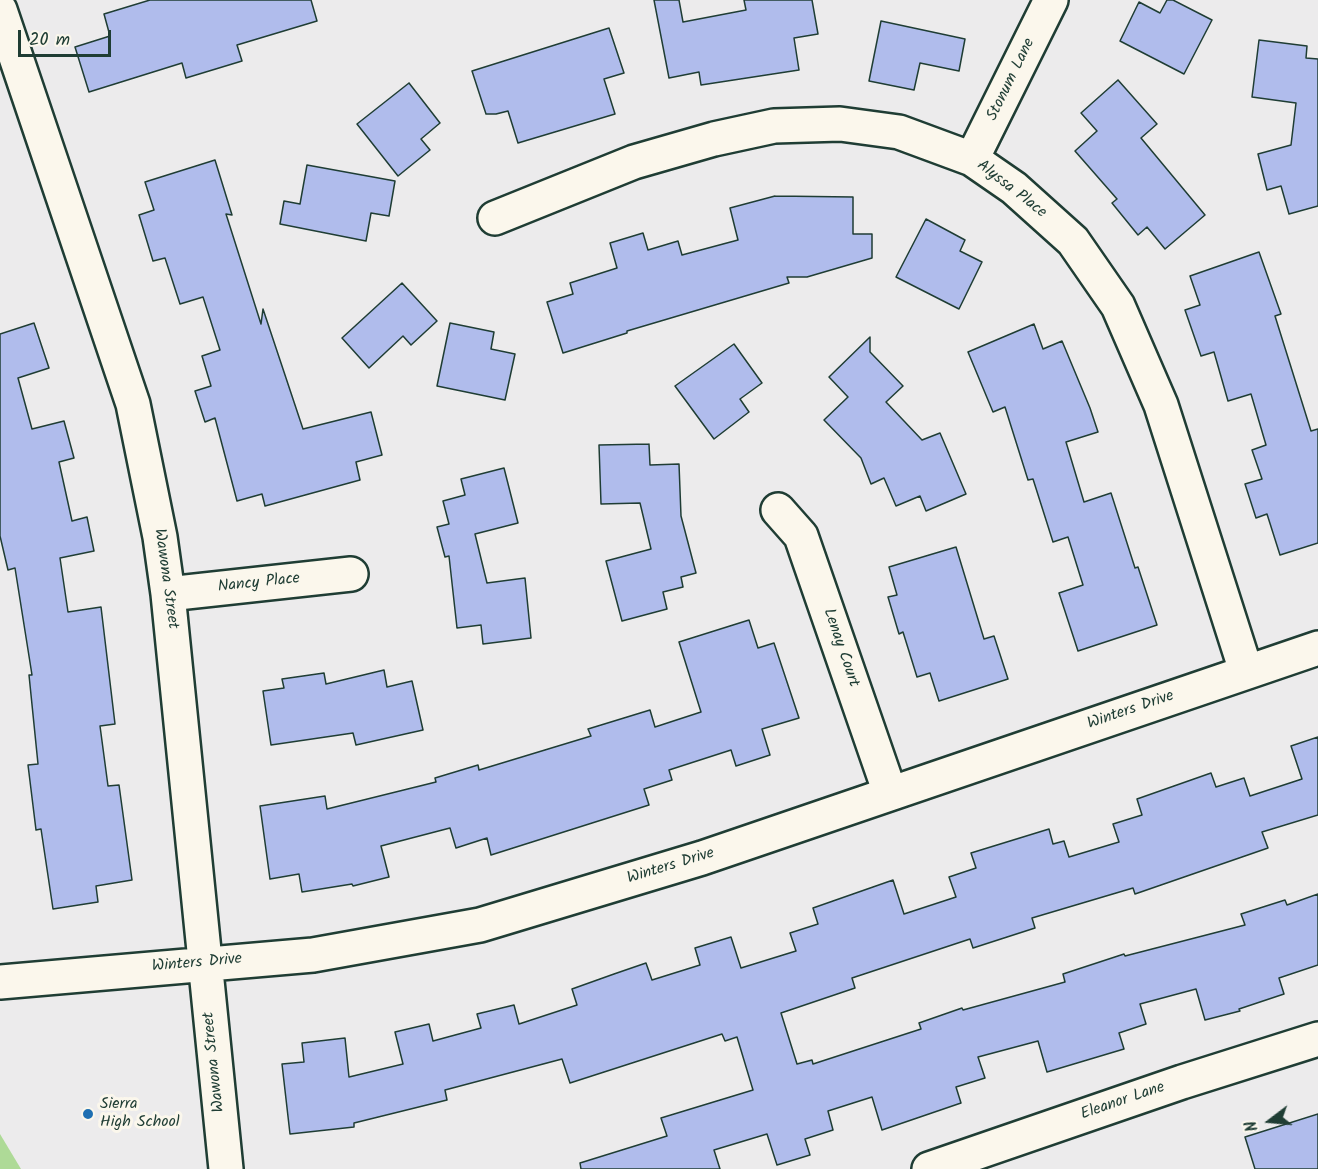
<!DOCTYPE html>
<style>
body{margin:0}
#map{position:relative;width:1318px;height:1169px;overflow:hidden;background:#ecebec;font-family:Kalam,sans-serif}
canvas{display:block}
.north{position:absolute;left:1240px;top:1091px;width:60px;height:60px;-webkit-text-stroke:4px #fbf7ec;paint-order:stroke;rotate:254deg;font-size:16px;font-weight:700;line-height:24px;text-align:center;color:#1f3d34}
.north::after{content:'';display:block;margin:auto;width:21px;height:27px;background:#1f3d34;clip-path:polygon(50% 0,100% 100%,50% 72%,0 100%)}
.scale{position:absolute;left:18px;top:30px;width:93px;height:27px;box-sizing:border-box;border:3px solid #1f3d34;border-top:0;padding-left:8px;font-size:18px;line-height:21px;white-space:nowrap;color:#1f3d34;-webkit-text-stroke:4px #fbf7ec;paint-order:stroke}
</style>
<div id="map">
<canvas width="1318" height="1169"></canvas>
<div class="north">N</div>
<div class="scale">20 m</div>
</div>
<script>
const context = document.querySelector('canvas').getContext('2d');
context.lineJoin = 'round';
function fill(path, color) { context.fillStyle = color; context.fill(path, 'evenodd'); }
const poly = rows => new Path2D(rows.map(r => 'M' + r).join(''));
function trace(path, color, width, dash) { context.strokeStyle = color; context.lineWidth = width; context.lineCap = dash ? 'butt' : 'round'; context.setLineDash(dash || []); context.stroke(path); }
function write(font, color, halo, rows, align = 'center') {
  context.font = font + ' Kalam,sans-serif'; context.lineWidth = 6; context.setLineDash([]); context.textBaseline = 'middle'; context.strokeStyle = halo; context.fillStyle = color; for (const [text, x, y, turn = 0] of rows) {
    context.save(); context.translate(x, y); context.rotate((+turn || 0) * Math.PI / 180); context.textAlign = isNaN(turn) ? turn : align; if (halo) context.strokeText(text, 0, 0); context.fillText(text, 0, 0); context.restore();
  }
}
fill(poly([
 [0,1134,21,1169,0,1169]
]), '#aeda97');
const building = poly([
 [150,0,311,0,317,21,237,45,242,61,186,78,182,63,89,92,75,47,110,36,104,14,150,0],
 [654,0,679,0,683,22,746,10,744,0,812,0,818,34,794,38,799,70,701,85,699,72,669,78,654,0],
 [1167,0,1173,0,1212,20,1184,74,1120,41,1139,2,1160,13,1167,0],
 [881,21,965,39,959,71,920,63,914,90,869,81,881,21],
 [609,28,624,73,604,79,615,114,518,143,508,111,496,114,486,114,472,71,609,28],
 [1259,40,1307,46,1306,58,1318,59,1318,206,1289,214,1281,186,1267,190,1258,154,1291,145,1296,103,1252,97,1259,40],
 [1118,80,1157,124,1141,138,1205,215,1165,249,1147,227,1138,235,1112,203,1117,199,1075,151,1097,131,1081,113,1118,80],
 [409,83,440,123,421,139,430,150,398,176,357,124,409,83],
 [215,160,232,215,226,214,261,324,263,309,303,429,371,412,382,455,356,462,360,480,265,506,262,494,237,501,215,418,205,422,195,391,211,386,202,356,220,350,203,297,180,304,165,258,153,261,139,215,154,210,145,182,215,160],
 [307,165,395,181,389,216,371,213,366,241,280,224,284,201,300,204,307,165],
 [775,196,853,197,853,234,872,234,872,258,807,277,787,277,789,283,627,331,627,333,563,353,547,302,573,294,570,283,617,268,610,243,643,233,648,250,678,241,682,255,738,240,730,208,775,196],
 [926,219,965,240,960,251,982,262,959,309,896,277,926,219],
 [1259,252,1281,314,1275,316,1311,431,1318,429,1318,543,1280,555,1267,514,1256,518,1245,484,1262,479,1252,450,1266,445,1251,394,1228,401,1214,352,1201,356,1185,310,1200,305,1190,276,1259,252],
 [402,283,437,321,411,345,403,336,369,368,342,338,402,283],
 [34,323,49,368,18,378,32,429,64,421,74,458,59,462,72,521,87,517,94,551,60,558,68,612,101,607,115,724,100,726,108,786,119,785,132,880,96,886,98,902,53,909,41,829,36,830,28,765,38,764,29,675,32,675,15,568,8,570,0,536,0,334,34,323],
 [450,323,494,332,491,349,515,354,505,400,437,386,450,323],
 [1034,324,1043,349,1062,341,1090,408,1098,432,1066,442,1084,502,1111,493,1135,568,1138,567,1157,625,1078,651,1059,593,1083,585,1068,537,1053,542,1033,479,1028,480,1005,407,993,412,968,352,1034,324],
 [870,337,870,352,903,386,886,402,922,440,940,433,966,494,926,511,920,496,896,506,884,478,871,484,861,458,824,420,848,397,829,377,870,337],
 [734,344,762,383,740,399,749,412,714,439,675,386,734,344],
 [649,444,650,465,679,464,681,516,696,573,681,577,683,587,663,592,667,609,622,621,606,561,651,549,640,503,601,504,599,445,649,444],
 [504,468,518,523,475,534,487,583,525,578,531,638,483,644,481,625,457,628,449,556,445,557,437,527,449,524,443,501,465,495,461,479,504,468],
 [956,547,984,639,994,636,1008,679,939,701,930,673,917,677,903,632,899,634,888,597,897,595,889,567,956,547],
 [749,620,758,648,774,643,799,718,762,729,770,755,736,766,731,750,669,770,672,780,644,789,649,805,491,855,487,838,456,848,450,828,381,846,389,877,353,886,352,884,302,892,299,874,270,879,260,806,325,796,327,809,436,782,435,778,478,765,479,770,591,736,588,729,650,710,655,727,701,712,679,642,749,620],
 [384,670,387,687,412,681,423,730,356,745,353,733,271,745,263,691,284,688,282,679,324,673,326,684,384,670],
 [1318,737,1318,815,1262,832,1268,848,1135,894,1133,888,1032,918,1035,928,973,948,970,939,852,978,855,988,781,1013,797,1064,812,1060,813,1064,921,1029,919,1023,962,1008,963,1010,1065,982,1063,974,1124,954,1125,956,1245,925,1241,914,1285,900,1287,905,1318,894,1318,965,1279,978,1284,994,1239,1009,1240,1011,1205,1020,1196,989,1140,1004,1146,1024,1119,1033,1124,1049,1047,1072,1038,1041,978,1057,985,1078,956,1087,961,1103,882,1130,872,1097,828,1111,833,1130,805,1139,810,1155,777,1165,767,1134,714,1150,720,1169,581,1169,580,1163,667,1136,661,1118,753,1090,737,1037,725,1041,722,1034,570,1083,562,1059,445,1090,447,1100,354,1123,354,1127,290,1134,282,1064,304,1062,302,1043,345,1038,349,1077,403,1064,395,1032,429,1024,433,1041,481,1028,477,1014,514,1005,519,1024,577,1005,572,989,614,974,646,963,652,980,700,965,695,948,731,937,741,968,796,951,790,933,818,924,813,908,893,880,904,914,956,897,949,877,976,868,971,853,1049,829,1053,844,1064,841,1069,857,1119,842,1113,824,1142,815,1137,799,1211,773,1216,787,1244,778,1250,796,1302,779,1291,746,1318,737],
 [1318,1114,1318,1169,1255,1169,1245,1137,1318,1114]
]);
fill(building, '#b0bcec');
trace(building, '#1f3d34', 1.5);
const minor = poly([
 [0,10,133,404,160,537,168,594,226,1169],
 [972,159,1051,0],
 [495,218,634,162,714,139,774,126,840,124,899,132,972,159,1014,188,1073,241,1118,306,1161,405,1246,671],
 [778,510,801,536,890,793],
 [168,594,351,574],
 [0,982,313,955,480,925,702,858,1318,648],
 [929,1169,1182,1082,1318,1039]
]);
trace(minor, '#1f3d34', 38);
trace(minor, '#fbf7ec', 33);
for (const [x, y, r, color] of [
 [88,1114,6,"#1f6fb2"]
]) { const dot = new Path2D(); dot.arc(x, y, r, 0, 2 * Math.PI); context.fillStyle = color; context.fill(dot); trace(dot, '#fbf7ec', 2); }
write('16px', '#1f3d34', '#fbf7ec', [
 ["Stonum Lane",1012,80,-64],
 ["Alyssa Place",1011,190,38],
 ["Wawona Street",165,579,82],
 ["Nancy Place",259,584,-6],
 ["Lenay Court",840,648,71],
 ["Winters Drive",1131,711,-19],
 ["Winters Drive",671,867,-17],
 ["Winters Drive",197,964,-5],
 ["Wawona Street",215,1062,-96],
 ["Eleanor Lane",1123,1102,-19]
]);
write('16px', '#1f3d34', '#fbf7ec', [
 ["Sierra",100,1105],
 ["High School",100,1123]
], 'left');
</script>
